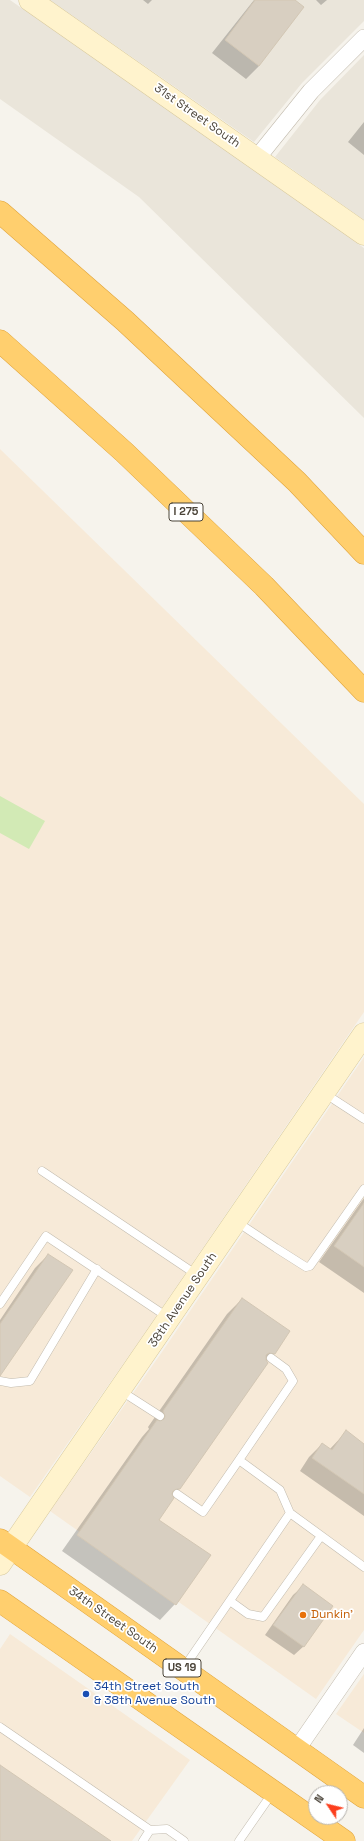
<!DOCTYPE html>
<style>
body{margin:0}
#map{position:relative;width:364px;height:1841px;overflow:hidden;background:#f6f3ec;font-family:"Space Grotesk",sans-serif}
canvas{display:block}
.north{position:absolute;left:308px;top:1785px;width:40px;height:40px;box-sizing:border-box;background:#fff;border:1px solid #b7b4b0;border-radius:50%;rotate:305deg;font-size:11px;font-weight:700;line-height:16px;text-align:center;color:#4b4439}
.north::after{content:'';display:block;margin:auto;width:14px;height:18px;background:#fc3f1d;clip-path:polygon(50% 0,100% 100%,50% 72%,0 100%)}
</style>
<div id="map">
<canvas width="364" height="1841"></canvas>
<div class="north">N</div>
</div>
<script>
const context = document.querySelector('canvas').getContext('2d');
context.lineJoin = 'round';
function fill(path, color) { context.fillStyle = color; context.fill(path, 'evenodd'); }
const poly = rows => new Path2D(rows.map(r => 'M' + r).join(''));
function trace(path, color, width, dash) { context.strokeStyle = color; context.lineWidth = width; context.lineCap = dash ? 'butt' : 'round'; context.setLineDash(dash || []); context.stroke(path); }
function write(font, color, halo, rows, align = 'center') {
  context.font = font + ' "Space Grotesk",sans-serif'; context.lineWidth = 3.5; context.setLineDash([]); context.textBaseline = 'middle'; context.strokeStyle = halo; context.fillStyle = color; for (const [text, x, y, turn = 0] of rows) {
    context.save(); context.translate(x, y); context.rotate((+turn || 0) * Math.PI / 180); context.textAlign = isNaN(turn) ? turn : align; if (halo) context.strokeText(text, 0, 0); context.fillText(text, 0, 0); context.restore();
  }
}
fill(poly([
 [0,0,10,0,364,248,364,418,139,197,0,99],
 [50,0,364,0,364,21,302,83,254,142],
 [364,55,364,220,275,157,320,100]
]), '#eae5da');
fill(poly([
 [0,449,364,804,364,1012,135,1347,30,1497,0,1476],
 [364,1057,364,1630,316,1699,50,1511,162,1352],
 [10,1634,190,1760,132,1841,0,1841,0,1649],
 [364,1674,364,1733,336,1714]
]), '#f7ead8');
fill(poly([
 [0,796,45,821,29,849,0,833]
]), '#d2eab5');
fill(poly([
 [143,0,152,0,148,4],
 [254,0,293,0,259,66,246,79,212,53],
 [316,0,327,0,321,5],
 [364,122,364,155,348,142],
 [364,1198,364,1293,319,1262],
 [48,1255,0,1375,0,1320,35,1268],
 [242,1299,274,1353,266,1361,179,1489,172,1496,158,1520,175,1604,160,1620,62,1551,142,1437,149,1429,148,1427,227,1314],
 [176,1488,176,1490,169,1494],
 [346,1432,364,1445,364,1516,300,1471,309,1457,322,1444,329,1450],
 [303,1586,304,1646,294,1655,265,1635,293,1595],
 [364,1728,364,1753,353,1745]
]), '#0003');
const building = poly([
 [255,0,295,0,304,7,259,66,225,40,255,0],
 [364,1203,364,1267,334,1246,364,1203],
 [48,1254,73,1270,0,1376,0,1324,48,1254],
 [242,1298,290,1331,275,1354,269,1353,266,1355,266,1360,268,1363,180,1489,177,1489,173,1491,172,1494,174,1498,159,1520,211,1555,176,1605,77,1535,157,1420,160,1421,164,1419,165,1416,163,1411,242,1298],
 [346,1430,364,1444,364,1494,312,1458,322,1443,332,1450,346,1430],
 [303,1584,333,1606,304,1647,273,1625,303,1584],
 [0,1765,111,1841,0,1841,0,1765]
]);
fill(building, '#d8cfc1');
trace(building, '#d3c7b4', 1);
const lane = poly([
 [324,1093,364,1119],
 [42,1171,197,1275],
 [237,1222,276,1248,306,1267,310,1266,364,1189],
 [0,1304,46,1236,169,1318],
 [271,1358,286,1369,293,1381,239,1460,280,1490,290,1513,364,1567],
 [0,1381,11,1383,30,1381,97,1269],
 [121,1391,160,1416],
 [177,1494,203,1512,239,1460],
 [230,1601,248,1614,263,1617,321,1536],
 [183,1669,290,1513],
 [0,1727,150,1830],
 [143,1841,150,1830,167,1829,184,1841],
 [239,1841,273,1792]
]);
const street = poly([
 [257,158,311,91,364,38],
 [297,1749,364,1652]
]);
const secondary = poly([
 [30,0,364,234],
 [0,1564,364,1034]
]);
const highway = poly([
 [0,212,125,321,297,482,364,553],
 [0,341,124,452,264,586,364,691],
 [0,1540,364,1797],
 [0,1601,344,1841]
]);
trace(lane, '#c2bbae', 9);
trace(street, '#c2bbae', 18);
trace(secondary, '#d6c79b', 23);
trace(highway, '#e0a43c', 23);
trace(lane, '#fff', 8);
trace(street, '#fff', 17);
trace(secondary, '#fff3cd', 22);
trace(highway, '#ffcf6e', 22);
for (const [x, y, r, color] of [
 [303,1615,4,"#e8710a"],
 [86,1694,4,"#1a4fb4"]
]) { const dot = new Path2D(); dot.arc(x, y, r, 0, 2 * Math.PI); context.fillStyle = color; context.fill(dot); trace(dot, '#fff', 1.5); }
for (const [x, y, w] of [
 [186,512,34],
 [182,1668,38]
]) { const box = new Path2D(); box.roundRect(x - w / 2, y - 9, w, 18, 3); context.fillStyle = '#fff'; context.fill(box); trace(box, '#4b4439', 1); }
write('bold 11px', '#4b4439', null, [
 ["I 275",186,512],
 ["US 19",182,1668]
]);
write('12px', '#4b4439', '#fff', [
 ["31st Street South",197,116,35],
 ["38th Avenue South",183,1300,-56],
 ["34th Street South",113,1620,35]
]);
write('12px', '#c56008', '#fff', [
 ["Dunkin'",311,1615]
], 'left');
write('12px', '#164399', '#fff', [
 ["34th Street South",94,1687],
 ["& 38th Avenue South",94,1701]
], 'left');
</script>
